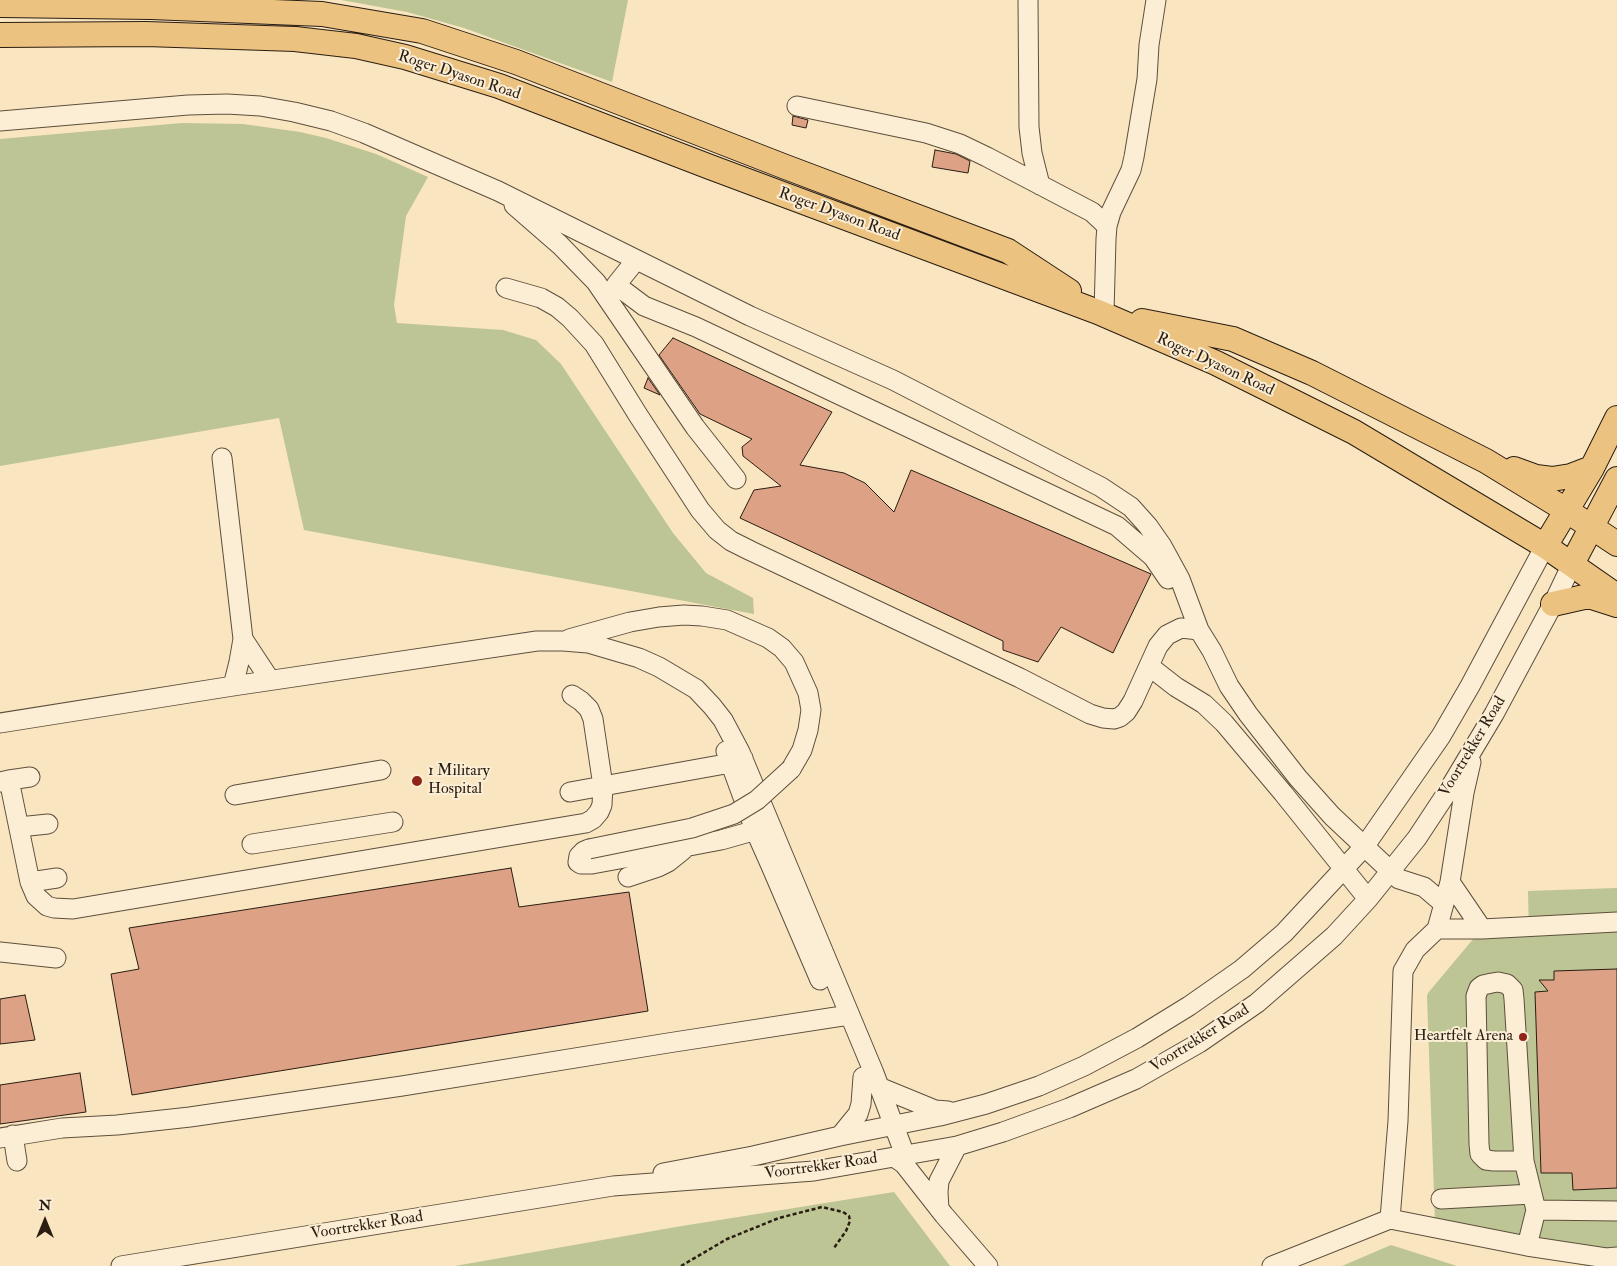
<!DOCTYPE html>
<style>
body{margin:0}
#map{position:relative;width:1617px;height:1266px;overflow:hidden;background:#f9e5bf;font-family:"IM FELL Double Pica",serif}
canvas{display:block}
.north{position:absolute;left:20px;top:1196px;width:50px;height:50px;-webkit-text-stroke:4px #fbeed5;paint-order:stroke;rotate:0deg;font-size:14px;font-weight:700;line-height:20px;text-align:center;color:#2a1d12}
.north::after{content:'';display:block;margin:auto;width:18px;height:22px;background:#2a1d12;clip-path:polygon(50% 0,100% 100%,50% 72%,0 100%)}
</style>
<div id="map">
<canvas width="1617" height="1266"></canvas>
<div class="north">N</div>
</div>
<script>
const context = document.querySelector('canvas').getContext('2d');
context.lineJoin = 'round';
function fill(path, color) { context.fillStyle = color; context.fill(path, 'evenodd'); }
const poly = rows => new Path2D(rows.map(r => 'M' + r).join(''));
function trace(path, color, width, dash) { context.strokeStyle = color; context.lineWidth = width; context.lineCap = dash ? 'butt' : 'round'; context.setLineDash(dash || []); context.stroke(path); }
function write(font, color, halo, rows, align = 'center') {
  context.font = font + ' "IM FELL Double Pica",serif'; context.lineWidth = 4; context.setLineDash([]); context.textBaseline = 'middle'; context.strokeStyle = halo; context.fillStyle = color; for (const [text, x, y, turn = 0] of rows) {
    context.save(); context.translate(x, y); context.rotate((+turn || 0) * Math.PI / 180); context.textAlign = isNaN(turn) ? turn : align; if (halo) context.strokeText(text, 0, 0); context.fillText(text, 0, 0); context.restore();
  }
}
fill(poly([
 [341,0,628,0,612,82,464,28,407,12],
 [182,123,243,124,300,132,326,138,376,154,428,177,406,216,394,305,397,323,503,330,536,340,561,364,673,533,706,573,753,598,754,614,304,530,279,418,0,466,0,139],
 [1617,888,1617,1266,1587,1266,1431,1237,1435,1223,1427,996,1428,993,1474,938,1529,936,1528,891],
 [894,1192,950,1266,455,1266,676,1227],
 [1391,1245,1457,1266,1342,1266]
]), '#bcc593');
const building = poly([
 [793,116,808,120,806,128,792,125,793,116],
 [935,150,956,154,970,161,968,173,932,167,935,150],
 [673,338,832,412,800,465,844,473,865,483,894,512,911,470,1151,574,1113,653,1061,627,1038,662,1003,650,1003,641,740,518,754,490,781,486,743,456,742,447,752,439,700,414,659,355,673,338],
 [648,378,660,395,644,388,648,378],
 [511,868,519,907,629,892,648,1011,132,1095,111,974,139,969,129,928,511,868],
 [1617,969,1617,1188,1573,1190,1572,1173,1541,1173,1535,992,1548,991,1539,980,1554,980,1554,971,1617,969],
 [25,995,35,1040,0,1044,0,999,25,995],
 [80,1073,86,1112,0,1124,0,1085,80,1073]
]);
fill(building, '#dda185');
trace(building, '#2a1d12', 1);
const minor = poly([
 [1028,0,1029,127,1032,153,1040,185],
 [797,106,926,133,960,144,987,157,1092,212,1107,226],
 [0,121,188,105,227,104,260,106,294,112,331,121,364,133,498,191,750,316,893,380,1101,487,1131,507,1148,526,1162,546,1180,579,1199,630,1212,651,1229,686,1248,714,1298,778,1332,816,1399,879,1424,887,1444,904],
 [514,205,560,245,596,282,695,427,736,479],
 [636,260,616,285,644,306,696,327,1117,526,1153,557,1168,579],
 [506,288,541,298,557,307,570,318,594,344,638,415,700,510,717,530,731,541,751,551,1020,678,1090,714,1103,718,1114,719,1120,717,1126,712,1133,701,1158,646,1167,635,1181,628,1199,630],
 [1104,313,1106,239,1107,226,1111,212,1131,170,1134,157,1147,79,1149,45,1156,0],
 [222,458,243,639,239,662,233,686],
 [243,639,270,680],
 [569,639,630,622,659,617,684,615,702,616,727,620,768,638,782,648,794,662,808,693,811,710,808,730,802,750,791,769],
 [1149,666,1176,687,1204,704,1224,723,1283,793,1368,899],
 [0,723,233,686,537,641,563,641,588,643,639,658,659,667,696,689,712,706,723,720,740,752,874,1073,905,1155,904,1164],
 [726,751,755,830,771,866,820,980],
 [1471,762,1464,793,1450,882,1437,929,1415,950,1403,971,1398,1121,1390,1219,1527,1246,1606,1258,1617,1257],
 [9,780,30,777],
 [0,782,9,780,30,882,36,896,47,906,54,908,73,909,586,823,593,819,599,812,602,805,603,786,731,763,743,758],
 [570,792,603,786,593,719,589,709,581,701,572,695],
 [235,795,381,770],
 [19,827,48,824],
 [252,844,393,822],
 [589,849,584,851,579,856,578,862,581,864,592,864,663,851,721,840,767,827],
 [628,877,658,867,668,862,683,850],
 [30,882,57,878],
 [1450,882,1482,929],
 [1437,929,1482,929,1617,922],
 [0,952,56,958],
 [879,1087,935,1110,948,1111],
 [13,1135,17,1161],
 [840,1136,858,1114,861,1104,863,1077],
 [0,1138,62,1128,117,1125,190,1117,402,1086,668,1043,849,1015],
 [894,1157,904,1164,944,1215,988,1266],
 [1524,1161,1494,1161,1486,1160,1480,1154,1479,1144,1476,996,1479,988,1483,985,1492,983,1498,982,1507,984,1513,990,1514,999,1524,1161,1536,1210,1527,1246],
 [663,1173,753,1156,840,1136,940,1116,986,1104,1039,1086,1084,1066,1137,1038,1189,1006,1242,969,1284,933,1364,847,1441,736,1470,686,1545,546],
 [1441,1199,1532,1194],
 [939,1209,938,1192,939,1181,957,1146],
 [1536,1210,1617,1211],
 [121,1266,613,1186,814,1171,957,1146,1003,1132,1069,1108,1136,1079,1199,1043,1257,1003,1334,936,1368,899,1417,838,1448,791,1494,714,1553,604,1572,564],
 [1272,1266,1390,1219]
]);
const major = poly([
 [0,5,151,7,322,14,422,31,516,62,783,166,1008,251,1069,291],
 [0,35,146,34,295,39,356,46,405,57,499,86,710,167,1098,312,1216,363,1354,432,1545,546,1617,596],
 [1142,321,1233,339,1312,373,1486,461,1566,510,1617,544],
 [1514,469,1536,477,1552,479,1571,476,1592,468],
 [1545,546,1592,468,1617,418],
 [1572,564,1617,479],
 [1553,604,1584,597,1592,597,1617,605]
]);
trace(minor, '#5e4f3d', 21);
trace(major, '#2a1d12', 26);
trace(poly([
 [681,1266,727,1239,779,1218,822,1207,843,1212,849,1216,850,1221,846,1231,834,1248]
]), '#2a1d12', 2.5, [4, 2.5]);
trace(minor, '#fbeed5', 19);
trace(major, '#ecc280', 24);
const minorBridge = poly([
 [589,849,692,828,734,814,757,800,791,769]
]);
trace(minorBridge, '#5e4f3d', 21, []);
trace(minorBridge, '#fbeed5', 19);
for (const [x, y, r, color] of [
 [417,781,6,"#8f2418"],
 [1523,1037,5,"#8f2418"]
]) { const dot = new Path2D(); dot.arc(x, y, r, 0, 2 * Math.PI); context.fillStyle = color; context.fill(dot); trace(dot, '#fbeed5', 2); }
write('16px', '#2a1d12', '#fbeed5', [
 ["Roger Dyason Road",459,76,18],
 ["Roger Dyason Road",839,215,20],
 ["Roger Dyason Road",1215,365,25],
 ["Voortrekker Road",1473,747,-59],
 ["Voortrekker Road",1200,1039,-32],
 ["Voortrekker Road",821,1167,-8],
 ["Voortrekker Road",367,1226,-9]
]);
write('16px', '#2a1d12', '#fbeed5', [
 ["1 Military",428,772],
 ["Hospital",428,790],
 ["Heartfelt Arena",1513,1037,"right"]
], 'left');
</script>
